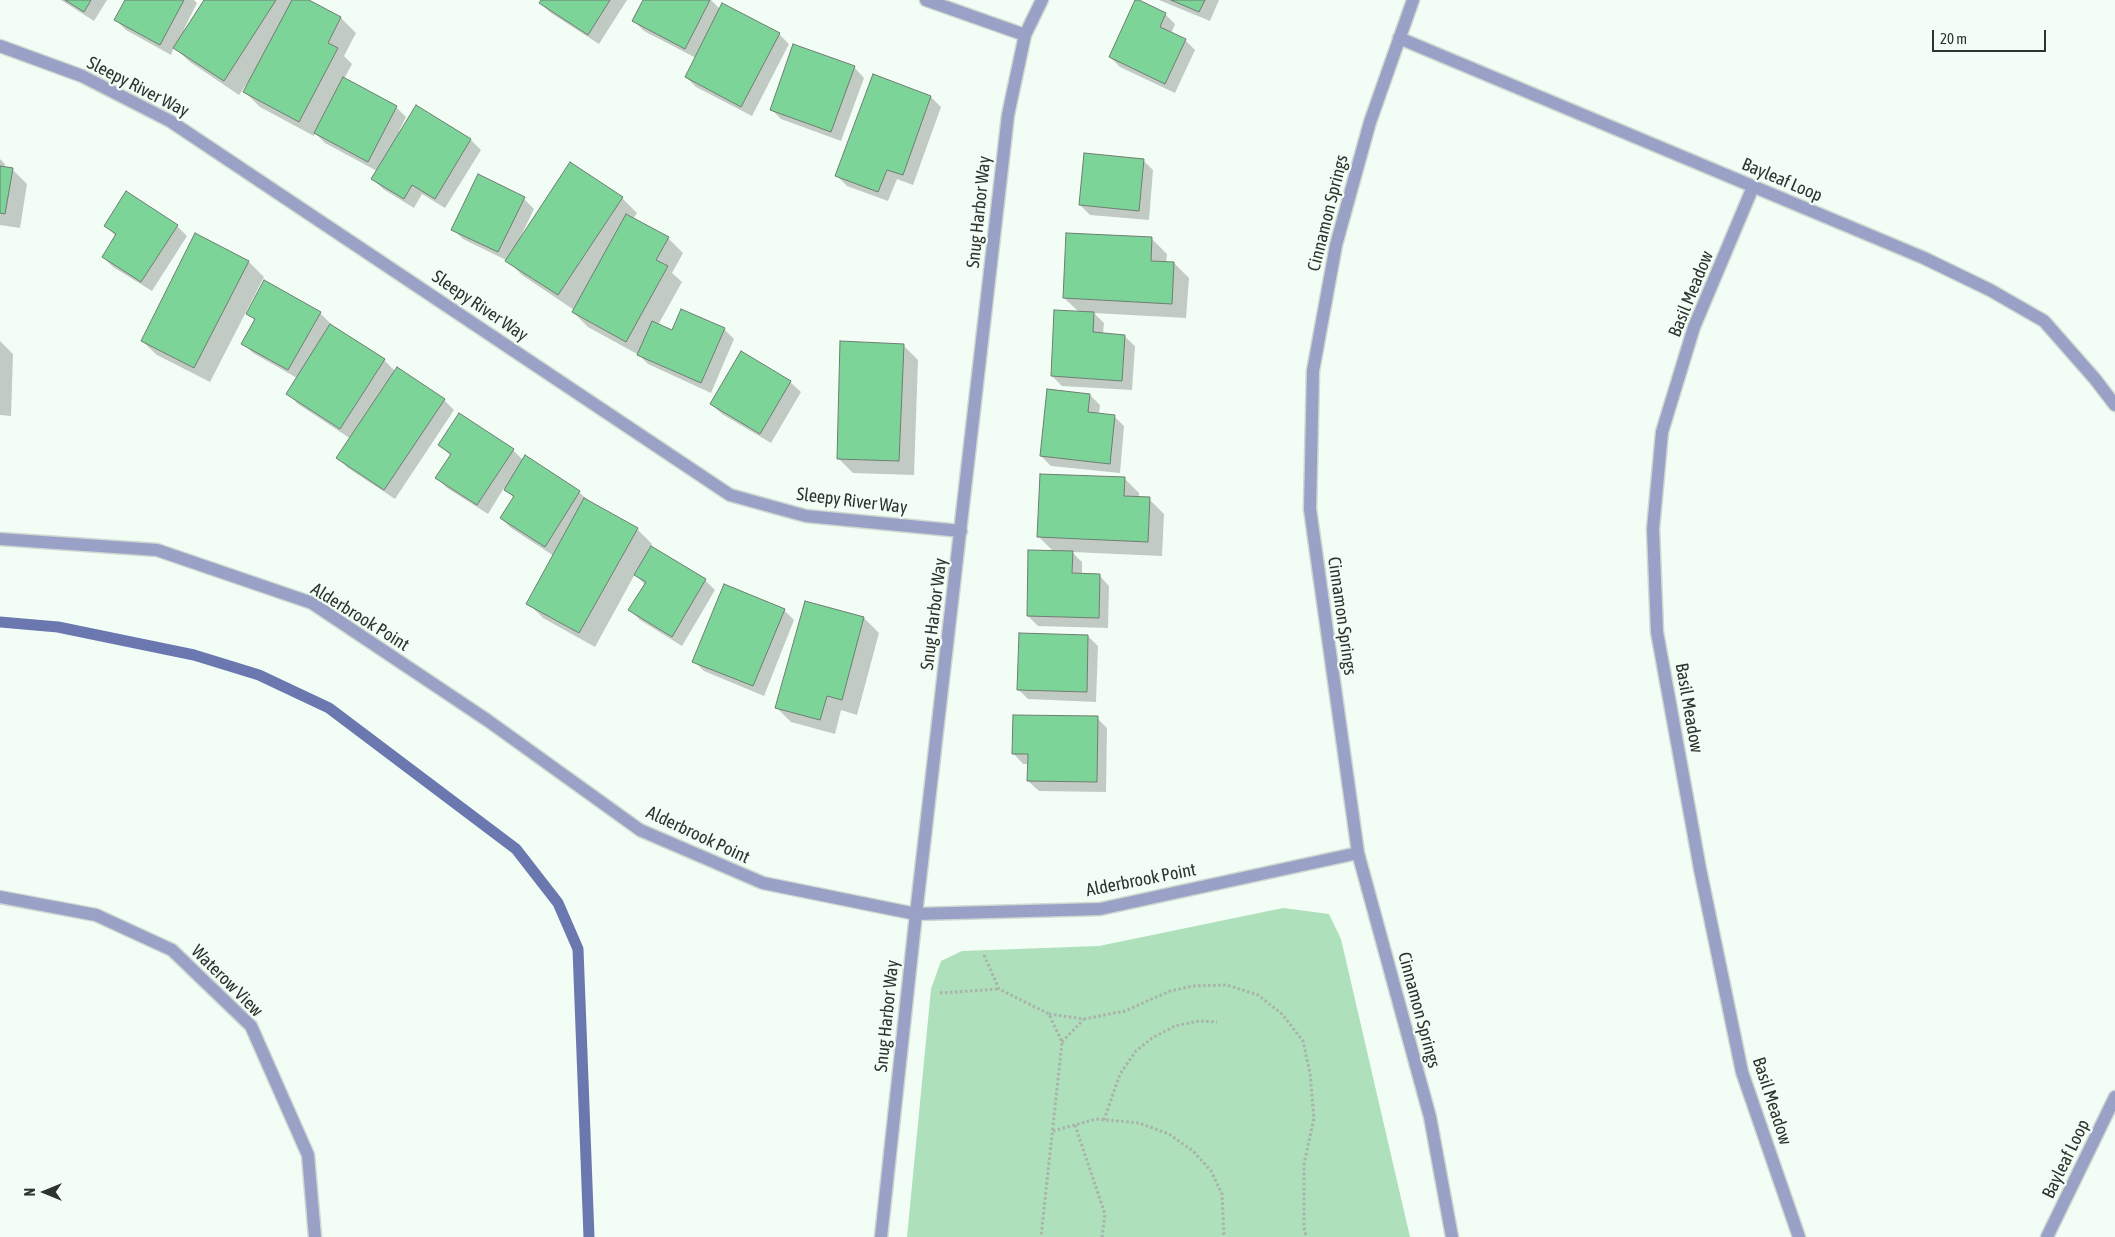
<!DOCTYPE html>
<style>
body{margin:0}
#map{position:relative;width:2115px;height:1237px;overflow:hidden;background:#f2fef5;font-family:"Asap Condensed",sans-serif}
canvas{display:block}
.north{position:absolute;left:20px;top:1167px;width:50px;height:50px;-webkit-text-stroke:4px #f2fef5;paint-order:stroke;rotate:270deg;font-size:14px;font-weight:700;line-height:20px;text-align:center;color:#2e332f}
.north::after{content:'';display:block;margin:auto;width:18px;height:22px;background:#2e332f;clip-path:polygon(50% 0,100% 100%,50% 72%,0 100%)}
.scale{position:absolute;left:1932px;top:30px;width:114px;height:22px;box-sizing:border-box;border:2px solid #2e332f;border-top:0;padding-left:6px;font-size:15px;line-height:18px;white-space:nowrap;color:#2e332f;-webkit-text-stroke:4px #f2fef5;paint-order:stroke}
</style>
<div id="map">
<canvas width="2115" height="1237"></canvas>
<div class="north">N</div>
<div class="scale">20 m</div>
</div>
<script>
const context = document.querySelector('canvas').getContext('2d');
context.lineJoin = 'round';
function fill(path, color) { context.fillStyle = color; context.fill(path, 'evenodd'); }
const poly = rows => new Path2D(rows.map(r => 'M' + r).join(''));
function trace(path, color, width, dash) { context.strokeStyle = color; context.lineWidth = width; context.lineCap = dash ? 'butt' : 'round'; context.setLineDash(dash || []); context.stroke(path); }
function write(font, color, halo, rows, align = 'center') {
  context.font = font + ' "Asap Condensed",sans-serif'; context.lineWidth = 4.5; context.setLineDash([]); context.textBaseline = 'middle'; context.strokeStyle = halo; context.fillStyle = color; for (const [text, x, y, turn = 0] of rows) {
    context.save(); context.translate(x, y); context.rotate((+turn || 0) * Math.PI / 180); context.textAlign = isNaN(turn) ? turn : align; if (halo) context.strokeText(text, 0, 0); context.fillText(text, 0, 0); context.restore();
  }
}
fill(poly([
 [1283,908,1329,914,1341,939,1410,1237,907,1237,931,989,941,961,962,951,1099,946]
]), '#ade0bb');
fill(poly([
 [61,0,107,0,94,21],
 [127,0,194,0,197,3,184,29,186,30,205,0,307,0,341,18,356,33,344,56,352,64,344,79,396,107,406,117,399,131,401,132,416,107,471,140,481,150,445,208,422,194,414,208,383,189,373,179,377,171,325,143,315,133,314,136,260,107,245,92,250,83,248,82,239,95,190,62,174,47,171,55,126,30,116,20],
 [542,0,627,0,599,44,551,13,540,3],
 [645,0,711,0,721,10,779,34,789,44,752,116,696,87,686,77,696,58,644,31,634,21],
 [1159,0,1219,0,1210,21],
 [1165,14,1175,24,1171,34,1185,40,1195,50,1175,93,1120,67,1110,57],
 [854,67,864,78,841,141,781,119,771,109],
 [931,97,941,107,913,185,897,179,888,201,847,186,837,176],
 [0,159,5,164,4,168,12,169,27,184,20,228,0,225],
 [1143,160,1153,170,1149,220,1090,215,1080,205],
 [479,176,524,199,534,209,520,238,521,239,622,198,637,213,633,219,668,238,683,253,672,273,682,282,658,325,673,331,724,329,734,339,711,393,648,364,639,355,588,327,573,312,574,310,522,275,508,261,463,239,453,229],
 [106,226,177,226,187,236,152,291,113,267,103,257,116,236],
 [1152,239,1167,254,1166,263,1174,263,1189,278,1186,318,1094,313,1104,323,1103,334,1124,336,1135,346,1132,390,1062,386,1052,376,1079,312,1064,298],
 [249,262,264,277,210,382,157,355,142,341],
 [248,313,320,313,330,323,329,325,384,360,395,371,444,400,454,410,395,499,348,468,338,458,351,439,298,404,288,394,297,378,253,353,243,343,255,321],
 [0,341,13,354,11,416,0,415],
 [903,345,918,360,914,475,853,473,838,458],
 [741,353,790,382,801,392,771,443,722,414,711,404],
 [1090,395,1100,405,1099,414,1114,416,1124,426,1120,473,1051,466,1041,456],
 [440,445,513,450,523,460,579,492,590,502,637,529,652,544,650,547,705,580,715,590,682,646,640,620,630,610,645,585,635,574,595,647,543,618,528,603,554,556,511,528,501,518,514,498,504,488,488,514,447,488,437,478,451,456],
 [1124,478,1139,493,1139,498,1149,499,1164,514,1162,556,1072,552,1082,562,1082,575,1099,575,1109,586,1108,628,1038,626,1028,616,1054,552,1039,537],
 [805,602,864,618,879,633,857,715,841,710,835,734,791,722,776,707],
 [784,610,794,620,764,696,704,671,694,661],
 [1088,636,1098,646,1096,702,1028,699,1018,689],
 [1097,718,1107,728,1106,792,1039,791,1028,781,1029,764,1023,764,1013,753]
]), '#0003');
trace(poly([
 [0,622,58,627,194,655,259,675,329,708,516,849,558,903,578,949,589,1237]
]), '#6b78b0', 11);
const building = poly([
 [65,0,91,0,84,12,65,0],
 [125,0,184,0,160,45,114,20,125,0],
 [204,0,276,0,224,81,173,48,204,0],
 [292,0,309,0,341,17,328,43,338,48,299,122,243,92,292,0],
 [541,0,610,0,588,35,539,3,541,0],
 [643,0,710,0,685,49,632,21,643,0],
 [1135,0,1139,0,1166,13,1160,27,1186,39,1165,84,1109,57,1135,0],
 [1171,0,1205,0,1199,12,1171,0],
 [722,3,780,33,741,107,685,77,722,3],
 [793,44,855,66,831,132,770,110,793,44],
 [873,74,931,96,903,175,887,170,878,192,835,176,873,74],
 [343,77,397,106,368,162,314,133,343,77],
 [416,105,471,139,435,199,412,185,404,199,371,179,416,105],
 [1084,153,1144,159,1139,211,1079,205,1084,153],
 [570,162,623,197,558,295,505,261,570,162],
 [0,166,13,168,5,214,0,213,0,166],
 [478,174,525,197,498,252,451,230,478,174],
 [126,191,178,225,141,282,102,257,116,234,104,226,126,191],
 [626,214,669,237,656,260,668,266,626,342,572,312,626,214],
 [195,233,249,261,194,368,141,341,195,233],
 [1066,233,1152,237,1151,261,1174,262,1172,304,1063,298,1066,233],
 [264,280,321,312,288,370,241,344,255,319,246,314,264,280],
 [681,309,725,328,701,383,637,355,652,321,672,330,681,309],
 [1054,310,1094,312,1093,332,1125,335,1122,381,1051,376,1054,310],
 [330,324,385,359,340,429,286,394,330,324],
 [840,341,904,344,899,461,837,459,840,341],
 [741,351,791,381,760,434,710,404,741,351],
 [397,367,445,399,384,490,336,458,397,367],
 [1047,389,1090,394,1088,412,1115,415,1110,464,1040,456,1047,389],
 [459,413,514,449,477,505,435,478,451,454,438,445,459,413],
 [525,455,580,491,545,547,500,518,514,496,504,490,525,455],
 [1040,474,1125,477,1124,496,1150,497,1148,542,1037,537,1040,474],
 [584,498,638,528,579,633,526,604,584,498],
 [651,546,706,579,672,637,628,610,646,582,634,575,651,546],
 [1028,550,1073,551,1072,573,1100,574,1099,618,1027,616,1028,550],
 [724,584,785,609,753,686,692,662,724,584],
 [805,601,864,617,842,700,827,696,820,720,775,708,805,601],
 [1019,633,1088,635,1087,692,1017,690,1019,633],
 [1013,715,1098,716,1097,782,1027,781,1028,754,1012,754,1013,715]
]);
fill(building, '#7cd499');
trace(building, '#6f7c72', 1);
const minor = poly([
 [926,0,1025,35],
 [1413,0,1370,122,1336,245,1313,371,1310,509,1358,853,1430,1117,1452,1237],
 [1399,38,1924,258,1990,290,2044,321,2095,379,2115,405],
 [0,46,82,76,170,121,730,495,806,516,961,531],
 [1753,187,1694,327,1662,432,1653,529,1657,632,1700,869,1742,1072,1799,1237],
 [0,539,157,550,312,603,487,720,640,830,763,883,916,914,1100,909,1358,853],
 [0,897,96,915,172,950,251,1026,308,1155,315,1237],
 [881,1237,916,914,1008,115,1025,35,1042,0],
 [2047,1237,2115,1097]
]);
trace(minor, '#cfd9d1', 15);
trace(poly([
 [984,955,999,989,1049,1014,1062,1042,1041,1237],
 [940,993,999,989],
 [1049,1014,1084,1019,1125,1011,1170,991,1193,986,1227,985,1258,995,1282,1014,1303,1041,1310,1073,1314,1118,1304,1164,1304,1227,1306,1237],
 [1062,1042,1084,1019],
 [1104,1120,1120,1074,1136,1051,1152,1038,1175,1026,1199,1021,1217,1022],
 [1075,1125,1105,1214,1102,1237],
 [1053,1131,1096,1119,1139,1123,1169,1134,1193,1151,1211,1171,1222,1194,1224,1237]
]), '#a9b2ab', 3, [2.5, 2.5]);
trace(minor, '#99a2c6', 12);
write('18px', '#2e332f', '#f2fef5', [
 ["Sleepy River Way",138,87,27],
 ["Bayleaf Loop",1782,180,23],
 ["Snug Harbor Way",979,212,-84],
 ["Cinnamon Springs",1328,213,-76],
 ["Basil Meadow",1691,294,-68],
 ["Sleepy River Way",480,306,34],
 ["Sleepy River Way",852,501,7],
 ["Snug Harbor Way",934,614,-83],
 ["Cinnamon Springs",1342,616,82],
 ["Alderbrook Point",360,617,32],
 ["Basil Meadow",1689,708,80],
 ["Alderbrook Point",698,835,25],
 ["Alderbrook Point",1141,880,-11],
 ["Waterow View",227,981,45],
 ["Cinnamon Springs",1419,1010,75],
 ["Snug Harbor Way",887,1016,-84],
 ["Basil Meadow",1772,1101,72],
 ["Bayleaf Loop",2066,1159,-64]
]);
</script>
